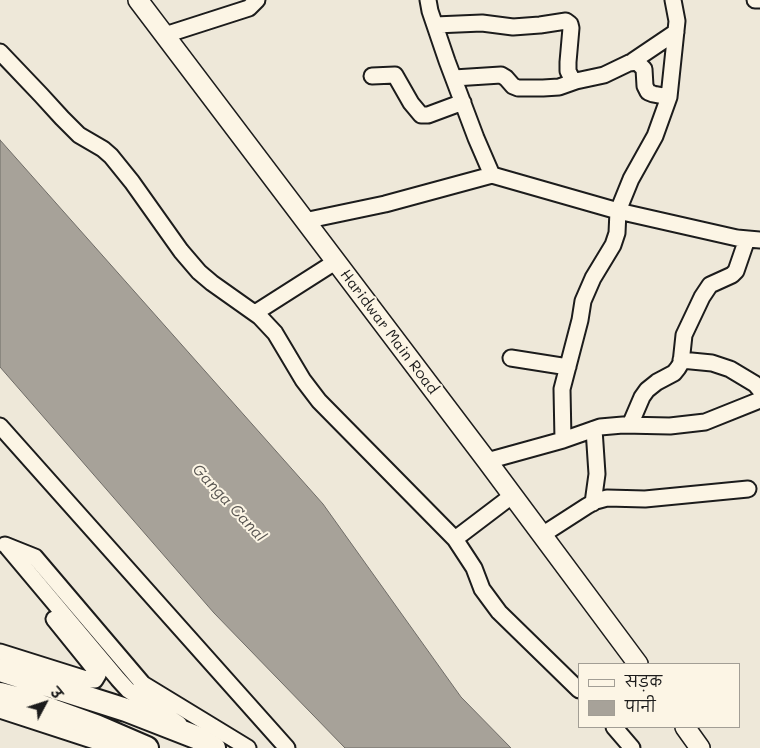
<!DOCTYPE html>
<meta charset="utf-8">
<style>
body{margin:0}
#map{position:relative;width:760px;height:748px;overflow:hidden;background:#eee8d9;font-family:Mali,"Playpen Sans Deva",sans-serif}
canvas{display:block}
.legend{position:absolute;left:578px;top:663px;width:162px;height:65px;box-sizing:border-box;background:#fcf5e5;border:1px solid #a29e95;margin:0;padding:6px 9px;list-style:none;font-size:15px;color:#1c1c1c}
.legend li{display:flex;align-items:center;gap:10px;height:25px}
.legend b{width:25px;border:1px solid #a29e95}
.north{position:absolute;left:20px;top:678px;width:50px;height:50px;-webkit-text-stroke:4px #fcf5e5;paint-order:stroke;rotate:50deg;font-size:14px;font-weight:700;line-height:20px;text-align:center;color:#1c1c1c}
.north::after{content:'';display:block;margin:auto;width:18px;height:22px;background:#1c1c1c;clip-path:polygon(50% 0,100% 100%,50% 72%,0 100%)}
</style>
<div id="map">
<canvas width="760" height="748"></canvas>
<ul class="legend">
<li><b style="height:6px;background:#fcf5e5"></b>सड़क</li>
<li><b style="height:14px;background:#a7a299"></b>पानी</li>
</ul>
<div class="north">उ</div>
</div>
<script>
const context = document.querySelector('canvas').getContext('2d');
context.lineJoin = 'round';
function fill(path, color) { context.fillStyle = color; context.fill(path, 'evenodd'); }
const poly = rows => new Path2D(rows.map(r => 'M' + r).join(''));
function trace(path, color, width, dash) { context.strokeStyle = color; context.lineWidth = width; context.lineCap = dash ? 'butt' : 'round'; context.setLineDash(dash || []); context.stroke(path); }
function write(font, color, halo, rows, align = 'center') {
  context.font = font + ' Mali,sans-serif'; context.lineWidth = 4; context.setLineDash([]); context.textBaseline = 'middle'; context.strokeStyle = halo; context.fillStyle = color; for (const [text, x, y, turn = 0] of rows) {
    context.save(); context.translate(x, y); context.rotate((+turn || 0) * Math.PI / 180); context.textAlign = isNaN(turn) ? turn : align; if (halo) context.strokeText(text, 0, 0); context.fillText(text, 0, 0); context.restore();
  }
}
const water = poly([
 [0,140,323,504,461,697,511,748,345,748,214,613,0,367,0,140]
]);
fill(water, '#a7a299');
trace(water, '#6f6c67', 1);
const minor = poly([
 [428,0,430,11,447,61,476,138,492,175],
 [755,0,760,0],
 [435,25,482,23,513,27,540,25,566,21,570,24,571,28,568,62,568,71,572,79,576,81,604,75,629,63,637,62,644,69,645,86,648,92,653,94,669,97],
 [165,35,249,8,257,0],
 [0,52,41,95,62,118,79,135,103,149,111,156,132,182,181,251,199,272,212,283,260,317,275,333,303,380,319,401,455,539,474,568,482,589,499,612,579,690],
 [633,61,676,32],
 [372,76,395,75,411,103,421,115,428,115,463,102],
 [454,78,501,75,506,78,513,86,518,88,543,88,559,87,576,81],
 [304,221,385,204,492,175,618,211,737,238,760,240],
 [255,313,335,262],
 [511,358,568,367],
 [681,360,712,363,730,369,755,384,760,390],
 [630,425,642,397,647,390,657,382,674,373,678,368,681,363,684,335,702,297,710,285,732,275,736,271,747,239],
 [0,426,287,748],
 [563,440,600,427,623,425,670,426,705,422,760,400],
 [487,461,563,440,562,389,580,320,583,301,593,278,613,245,617,233,618,211,631,179,655,136,669,97,677,21,673,0],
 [593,503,597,474,594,429],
 [542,535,587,506,596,501,607,498,645,499,748,489],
 [455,539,513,495],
 [5,545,35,557,143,684,248,748],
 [8,548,118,679,128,690,179,724],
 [0,652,89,680,95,680,98,675,96,671,54,619],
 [0,710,104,744,113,748],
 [614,727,632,748]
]);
const major = poly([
 [138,0,487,461,638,664],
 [685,727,700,748]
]);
const highway = poly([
 [0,670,126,710,198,738,214,748],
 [0,694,27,701,96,726,147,748]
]);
trace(minor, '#1c1c1c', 19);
trace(major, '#1c1c1c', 22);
trace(highway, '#1c1c1c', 26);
trace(minor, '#fcf5e5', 15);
trace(major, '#fcf5e5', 19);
trace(highway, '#fcf5e5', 22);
write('15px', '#1c1c1c', '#fcf5e5', [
 ["Haridwar Main Road",389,332,53]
]);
write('italic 16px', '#5b5854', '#fcf5e5', [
 ["Ganga Canal",229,503,47]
]);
</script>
